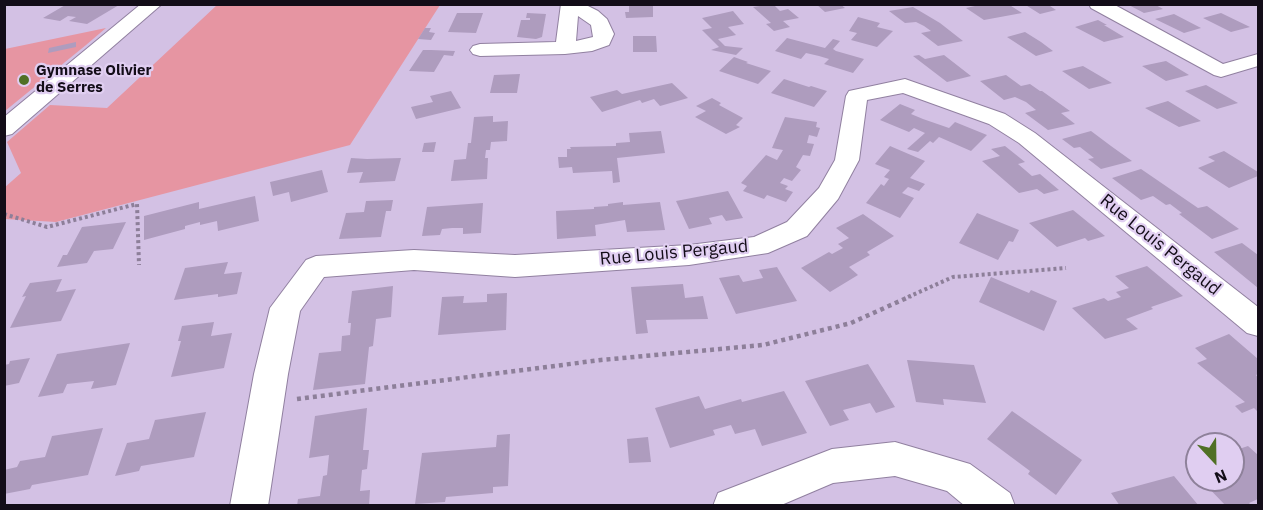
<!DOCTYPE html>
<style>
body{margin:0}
#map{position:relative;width:1263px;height:510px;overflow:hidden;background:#d3c1e4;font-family:"IBM Plex Sans",sans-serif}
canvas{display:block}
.frame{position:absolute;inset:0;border:6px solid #130d18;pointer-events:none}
.north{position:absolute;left:1185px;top:432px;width:60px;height:60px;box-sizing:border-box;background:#e0cef1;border:2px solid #8e819a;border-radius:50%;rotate:158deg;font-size:16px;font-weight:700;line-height:24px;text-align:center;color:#130d18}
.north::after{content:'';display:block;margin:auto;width:21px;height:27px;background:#507025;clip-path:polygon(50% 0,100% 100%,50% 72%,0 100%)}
</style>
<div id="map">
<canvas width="1263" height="510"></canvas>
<div class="frame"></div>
<div class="north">N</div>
</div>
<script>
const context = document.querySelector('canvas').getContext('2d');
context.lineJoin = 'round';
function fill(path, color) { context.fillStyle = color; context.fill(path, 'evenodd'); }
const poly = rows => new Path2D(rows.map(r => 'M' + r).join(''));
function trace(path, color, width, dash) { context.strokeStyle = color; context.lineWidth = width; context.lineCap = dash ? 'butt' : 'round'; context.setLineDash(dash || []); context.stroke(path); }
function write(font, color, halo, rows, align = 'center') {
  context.font = font + ' "IBM Plex Sans",sans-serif'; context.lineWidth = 4.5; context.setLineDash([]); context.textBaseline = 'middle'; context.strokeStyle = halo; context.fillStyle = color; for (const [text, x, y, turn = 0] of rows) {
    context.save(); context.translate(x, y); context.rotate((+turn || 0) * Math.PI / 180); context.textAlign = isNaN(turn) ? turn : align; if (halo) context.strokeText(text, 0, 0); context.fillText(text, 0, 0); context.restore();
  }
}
fill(poly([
 [217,5,440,5,350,145,56,222,5,219,4,188,21,173,7,142,50,105,107,108],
 [106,28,86,45,5,111,5,49]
]), '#e695a2');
fill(poly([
 [67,4,114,4,119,5,87,24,69,21,76,17,68,16,60,21,43,18],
 [629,4,653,4,653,17,626,18,625,12,629,12],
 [773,4,780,11,788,9,799,18,783,21,790,27,774,31,766,24,771,23,753,7],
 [816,4,840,4,845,8,825,12],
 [984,4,1008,4,1022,13,984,20,966,8],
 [1024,4,1047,4,1056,10,1040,14],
 [1127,4,1154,4,1163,9,1144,13],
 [913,7,940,23,963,41,938,46,921,33,931,31,924,26,916,22,905,23,889,11],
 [733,11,744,24,728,27,736,35,718,39,725,46,743,48,736,55,711,50,719,47,702,30,712,28,702,18],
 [457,13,483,13,476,33,448,32],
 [527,13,546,14,542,37,536,39,517,37,521,20,530,20,530,18,526,18],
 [1221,13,1250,27,1231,32,1203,18],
 [1174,14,1201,28,1184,33,1155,19],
 [858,17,880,23,877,27,893,31,877,47,851,40,857,33,849,31],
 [1098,20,1107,25,1104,25,1124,37,1104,42,1075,27],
 [425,28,431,28,429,32,435,33,431,40,418,39],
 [1025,32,1041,42,1053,51,1036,56,1007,37],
 [633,36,656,36,657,52,633,52],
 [787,38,825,48,833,39,840,41,833,49,836,51,864,59,853,73,824,64,829,59,819,56,806,53,801,59,775,51],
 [76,42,76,47,48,53,49,48],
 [423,50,431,50,455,51,453,56,444,55,434,72,409,71],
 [919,55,925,59,944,55,971,76,947,82,913,56],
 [734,57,748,62,746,63,771,71,758,84,719,71],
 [1166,61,1189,75,1166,81,1142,66],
 [1083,66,1095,73,1112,83,1089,89,1062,71],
 [520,74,517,93,490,93,494,75],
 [1006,75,1021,86,1030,84,1040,91,1042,91,1070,111,1061,113,1075,124,1048,130,1025,113,1036,110,1026,102,1015,97,1004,100,980,81],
 [784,79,809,87,811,86,827,91,814,107,771,93],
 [672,83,688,98,660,106,654,99,642,103,640,100,602,112,590,97,617,90,622,94],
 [1206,85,1224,95,1238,103,1217,109,1185,91],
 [451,91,461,108,416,119,411,107,433,102,430,96],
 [712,98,721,103,719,105,743,118,736,125,740,127,726,134,695,117,706,111,696,106],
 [1168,101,1201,121,1179,127,1145,108],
 [900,104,915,110,911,114,923,119,949,128,955,122,987,135,971,151,939,137,933,143,930,141,918,152,907,149,925,133,914,128,909,132,880,120],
 [493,116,493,122,508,121,507,141,491,142,490,150,486,150,485,158,488,158,487,179,451,181,454,160,466,159,468,143,471,143,474,117],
 [785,117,817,122,816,127,820,128,817,137,809,135,807,143,814,144,810,156,803,155,796,167,801,170,792,181,784,178,780,183,788,186,785,189,793,192,786,202,767,195,764,199,743,191,747,186,741,183,766,155,777,160,783,150,772,148],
 [661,131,665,153,617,158,620,182,613,183,612,171,573,173,572,167,559,168,558,157,567,157,567,149,571,149,570,147,616,146,616,143,630,142,629,133],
 [1091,131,1111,146,1132,161,1101,169,1088,159,1094,158,1080,147,1074,148,1062,139],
 [436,142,434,152,422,152,424,143],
 [890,146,925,161,910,178,925,184,919,191,908,187,902,193,914,198,900,218,866,203,881,184,884,186,889,179,884,177,890,170,875,164],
 [1005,146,1025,162,1018,164,1032,176,1040,174,1059,190,1044,194,1037,189,1019,193,982,161,1000,156,991,149],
 [1224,151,1258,172,1258,176,1229,188,1198,168,1215,161,1208,157],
 [351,158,367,159,401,158,395,181,359,183,363,172,347,173],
 [1141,169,1198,208,1207,206,1239,229,1212,239,1179,214,1182,213,1170,204,1166,205,1153,196,1141,200,1112,178],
 [322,170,328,192,291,202,289,192,273,196,270,182],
 [728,191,743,218,726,221,722,215,709,218,712,224,689,229,676,201],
 [255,196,259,221,218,231,217,221,200,225,200,222,185,226,185,229,144,240,144,216,199,202,199,209],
 [393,200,391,211,386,211,381,237,339,239,346,213,364,212,366,201],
 [623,202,623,205,660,202,665,230,627,232,625,220,595,225,596,236,557,239,556,211,594,209,594,207,608,206,608,204],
 [483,203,481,233,463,234,463,228,452,228,442,229,440,235,422,236,427,207],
 [1073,210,1105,236,1088,241,1085,238,1057,247,1029,223],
 [977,213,1019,230,1013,242,1009,241,998,260,959,243],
 [863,214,894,236,867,252,870,255,849,267,858,275,830,292,801,268,829,252,832,254,843,248,838,244,849,238,836,228],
 [126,222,113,249,94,251,87,263,57,267,63,255,67,255,82,227],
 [1242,243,1258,255,1258,288,1214,252],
 [228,262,224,274,242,272,237,294,218,297,218,294,174,300,185,268],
 [1147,266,1183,296,1151,307,1153,309,1126,319,1138,329,1105,339,1072,308,1104,298,1108,301,1121,297,1116,292,1129,288,1115,276],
 [777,267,797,301,736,314,719,278,739,275,743,282,763,278,759,270],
 [991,277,1029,293,1031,290,1057,301,1044,331,979,302],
 [62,279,56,292,76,289,61,321,10,328,26,296,22,297,30,283],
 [683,284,685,298,703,296,708,319,646,320,648,333,636,334,631,287],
 [393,286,391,317,376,319,373,346,369,347,365,384,313,390,319,353,341,351,342,336,350,335,351,323,348,323,352,291],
 [507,293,506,330,438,335,442,297,464,296,463,303,487,302,487,294],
 [214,322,211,336,232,333,224,368,171,377,181,341,178,341,182,326],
 [1229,334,1258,359,1258,374,1256,375,1258,378,1258,412,1254,408,1242,413,1235,406,1245,402,1197,363,1207,359,1195,348],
 [130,343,116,385,91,389,94,381,67,384,63,393,38,397,57,354],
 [30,358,19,383,4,386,4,365,9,364,10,361],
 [907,360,974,365,986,403,943,399,944,405,916,402],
 [868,364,895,407,876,413,870,403,843,410,849,420,830,426,805,381],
 [784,391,807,433,762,446,755,429,735,434,731,425,713,430,715,435,670,448,655,408,699,396,705,409,741,399,742,402],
 [367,408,363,450,369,450,367,469,362,470,360,491,370,490,369,506,297,506,298,499,320,496,323,476,327,475,329,455,309,458,315,416],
 [1012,411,1082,460,1056,495,1028,474,1030,471,987,439],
 [206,412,194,457,141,466,139,471,115,476,127,443,149,439,155,420],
 [103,428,88,475,32,485,30,489,4,494,4,470,17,467,20,461,45,457,52,436],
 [510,434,508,486,493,487,493,493,446,497,445,502,415,504,422,453,496,447,497,435],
 [648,437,651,462,629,463,627,439],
 [1248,446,1258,455,1258,499,1249,503,1252,506,1226,506,1201,480,1233,480,1233,451],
 [1174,476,1199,506,1120,506,1111,493]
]), '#ae9cbe');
const street = poly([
 [141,4,162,4,12,134,4,136,4,117,141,4],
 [561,4,584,4,598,11,607,19,614,34,609,45,592,51,565,54,480,56,473,54,470,50,473,46,480,44,556,42,561,4],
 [578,16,591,25,593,37,576,41,578,16],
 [1089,4,1113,4,1223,64,1258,54,1258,66,1221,77,1214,75,1091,8,1089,4],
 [905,79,1005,114,1035,133,1258,307,1258,336,1247,333,1019,143,989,124,903,93,867,100,859,160,838,199,807,236,768,253,689,265,515,277,414,270,324,277,300,311,288,374,268,506,230,506,254,374,270,308,306,260,316,256,414,250,515,255,689,245,754,237,787,222,819,188,835,160,846,96,849,91,905,79],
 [895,442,970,464,1010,493,1015,506,965,506,947,491,895,476,833,483,779,506,713,506,718,493,832,449,895,442]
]);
trace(street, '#9180a0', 2);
trace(poly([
 [4,214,47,227,137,204,139,265],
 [908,297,953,277,1066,268]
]), '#8d7f99', 4, [3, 3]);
trace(poly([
 [297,399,601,360,763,345,851,323,911,296]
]), '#8d7f99', 4.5, [4, 4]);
fill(street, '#fff');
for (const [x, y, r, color] of [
 [24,80,6,"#507025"]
]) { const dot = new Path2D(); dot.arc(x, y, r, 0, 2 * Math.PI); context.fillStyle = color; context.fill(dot); trace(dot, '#e0cef1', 2); }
write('bold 15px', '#130d18', '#e0cef1', [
 ["Gymnase Olivier",36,71],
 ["de Serres",36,88]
], 'left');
write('18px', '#130d18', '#e0cef1', [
 ["Rue Louis Pergaud",1160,245,39],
 ["Rue Louis Pergaud",674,253,-5]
]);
</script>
